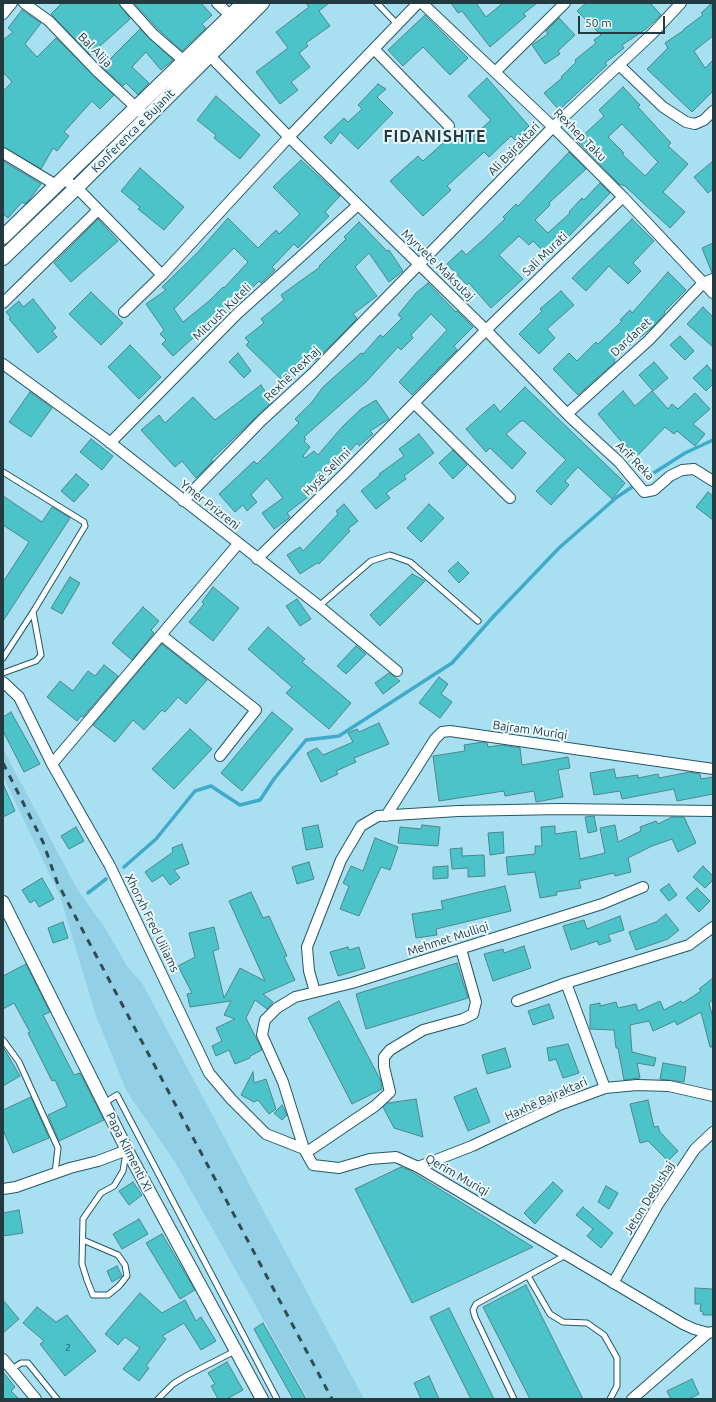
<!DOCTYPE html>
<meta charset="utf-8">
<style>
body{margin:0}
#map{position:relative;width:716px;height:1402px;overflow:hidden;background:#a8dff1;font-family:Ubuntu,sans-serif}
canvas{display:block}
.frame{position:absolute;inset:0;border:4px solid #243a41;pointer-events:none}
.scale{position:absolute;left:578px;top:16px;width:87px;height:18px;box-sizing:border-box;border:2px solid #243a41;border-top:0;padding-left:5px;font-size:12px;line-height:14px;white-space:nowrap;color:#243a41;-webkit-text-stroke:3px #e9f9fe;paint-order:stroke}
</style>
<div id="map">
<canvas width="716" height="1402"></canvas>
<div class="frame"></div>
<div class="scale">50 m</div>
</div>
<script>
const context = document.querySelector('canvas').getContext('2d');
context.lineJoin = 'round';
function fill(path, color) { context.fillStyle = color; context.fill(path, 'evenodd'); }
const poly = rows => new Path2D(rows.map(r => 'M' + r).join(''));
function trace(path, color, width, dash) { context.strokeStyle = color; context.lineWidth = width; context.lineCap = dash ? 'butt' : 'round'; context.setLineDash(dash || []); context.stroke(path); }
function write(font, color, halo, rows, align = 'center') {
  context.font = font + ' Ubuntu,sans-serif'; context.lineWidth = 4; context.setLineDash([]); context.textBaseline = 'middle'; context.strokeStyle = halo; context.fillStyle = color; for (const [text, x, y, turn = 0] of rows) {
    context.save(); context.translate(x, y); context.rotate((+turn || 0) * Math.PI / 180); context.textAlign = isNaN(turn) ? turn : align; if (halo) context.strokeText(text, 0, 0); context.fillText(text, 0, 0); context.restore();
  }
}
fill(poly([
 [3,749,77,889,105,928,127,966,142,983,364,1399,308,1399,175,1162,127,1092,96,1016,60,896,3,776]
]), '#93d0e5');
trace(poly([
 [649,476,685,453,713,440],
 [124,867,156,839,195,791,211,786,240,805,260,800,274,779,306,740,339,736,452,663,493,617,559,548,617,497,632,487],
 [88,893,106,879]
]), '#3faac9', 3.5);
const building = poly([
 [62,3,119,3,130,19,90,55,51,14,62,3],
 [134,3,201,3,212,15,202,24,206,28,182,51,158,29,134,3],
 [306,3,329,3,319,11,330,26,306,43,308,46,299,53,310,67,291,82,298,90,280,104,256,72,288,48,276,32,309,7,306,3],
 [451,3,476,3,486,17,503,3,537,3,523,14,526,16,490,47,462,11,458,13,451,3],
 [586,3,650,3,661,15,646,29,622,45,624,48,605,63,607,65,559,110,544,93,562,78,561,77,576,62,575,60,596,43,594,40,601,35,577,11,586,3],
 [712,3,713,36,694,51,705,68,713,60,713,91,692,112,647,69,668,48,665,43,684,30,684,29,703,15,701,13,712,3],
 [22,10,41,23,25,44,37,57,56,38,114,95,100,109,92,101,64,132,69,136,57,151,53,148,41,169,3,147,3,91,12,82,3,72,3,40,13,32,8,28,22,10],
 [425,15,468,58,450,75,423,47,403,66,388,50,425,15],
 [559,18,575,35,558,51,560,54,545,64,532,45,548,34,546,31,559,18],
 [140,29,173,60,161,70,146,52,132,67,149,83,138,95,126,83,123,86,102,67,140,29],
 [487,78,529,126,515,140,511,136,489,157,484,152,447,186,451,190,423,216,390,181,418,156,423,161,452,135,456,140,464,132,470,139,491,120,468,96,487,78],
 [378,84,386,89,377,97,393,113,358,149,340,132,331,144,324,137,344,118,348,122,362,109,358,105,378,84],
 [623,87,640,105,638,107,671,143,668,146,688,164,663,192,685,212,670,228,625,186,619,184,577,141,604,116,599,110,623,87],
 [622,124,658,162,645,176,622,154,624,153,608,137,622,124],
 [216,96,260,135,240,159,214,138,216,135,197,120,216,96],
 [569,152,586,169,549,203,550,205,535,220,548,233,570,213,569,212,582,198,584,200,600,183,610,193,549,257,533,241,529,245,519,236,499,255,523,279,491,308,469,283,467,285,447,264,462,250,466,255,484,239,505,219,503,217,516,204,518,206,569,152],
 [301,160,340,196,325,212,329,216,298,248,294,244,272,267,275,270,261,283,259,281,223,317,205,333,202,330,173,356,162,344,166,340,160,334,164,330,146,304,166,290,162,287,198,252,228,218,258,248,276,230,279,234,300,214,273,187,301,160],
 [234,248,248,262,224,288,223,287,209,301,183,322,174,309,234,248],
 [3,161,41,184,29,200,25,204,22,202,8,218,3,214,3,161],
 [713,161,713,189,708,193,694,177,713,161],
 [140,168,184,207,164,230,138,209,140,207,121,191,140,168],
 [98,219,118,241,71,282,54,263,98,219],
 [632,219,654,241,633,263,641,271,628,284,609,266,586,291,572,278,632,219],
 [359,222,387,251,389,250,403,271,389,282,369,253,355,267,377,296,353,314,357,318,355,321,317,359,299,369,301,371,287,385,246,345,249,342,245,338,264,323,261,319,284,300,281,295,320,267,319,266,346,239,344,237,359,222],
 [713,243,713,273,712,273,702,248,713,243],
 [668,272,686,290,664,312,665,313,653,327,639,338,638,337,614,360,615,362,578,395,553,369,569,353,577,361,596,342,598,344,622,321,620,320,630,310,632,313,668,272],
 [428,283,456,312,457,311,473,327,454,346,457,350,412,395,399,382,447,330,431,314,411,335,413,338,401,350,398,347,365,383,304,437,306,439,304,441,310,447,303,456,305,458,314,451,318,455,343,426,361,409,376,400,389,419,370,431,373,434,359,446,357,443,331,472,309,488,313,493,287,513,290,517,288,519,274,529,262,513,283,498,267,478,251,495,257,502,247,511,243,505,235,512,219,494,254,461,257,464,299,423,295,419,312,402,323,387,361,353,363,354,380,335,383,337,402,318,398,315,416,293,428,283],
 [561,291,574,305,547,329,555,338,539,354,519,334,542,311,540,309,561,291],
 [91,292,123,323,101,345,69,314,91,292],
 [33,299,56,328,52,331,57,337,38,353,9,319,11,318,6,312,19,301,23,307,33,299],
 [703,307,713,317,713,347,687,324,703,307],
 [680,336,694,351,685,360,670,345,680,336],
 [130,345,161,377,139,399,108,367,130,345],
 [238,353,251,371,244,378,229,362,238,353],
 [654,362,668,378,653,391,639,375,654,362],
 [707,365,713,372,713,384,706,391,693,378,707,365],
 [261,385,272,402,211,460,213,461,196,478,182,461,175,467,141,430,159,415,165,423,193,397,215,420,261,385],
 [525,387,625,483,612,499,578,467,565,481,569,485,551,505,536,491,566,460,524,421,521,421,506,434,526,453,512,469,490,448,486,452,466,429,494,404,500,412,525,387],
 [623,391,635,406,652,391,668,409,672,404,678,409,695,393,710,409,693,424,705,434,695,446,677,431,674,434,665,427,637,456,620,440,598,414,623,391],
 [30,392,52,408,31,437,9,422,30,392],
 [419,434,434,453,404,476,406,479,386,493,390,498,376,509,361,491,380,475,379,474,404,456,399,449,419,434],
 [91,439,113,456,102,470,80,452,91,439],
 [453,450,467,465,453,479,439,463,453,450],
 [76,474,89,485,74,502,61,491,76,474],
 [708,492,713,496,713,520,696,507,708,492],
 [3,496,42,522,52,507,70,518,3,621,3,582,29,542,3,525,3,496],
 [344,504,358,521,348,529,350,531,319,564,317,563,300,574,287,555,300,547,303,551,338,514,336,511,344,504],
 [429,504,444,518,421,542,407,528,429,504],
 [458,562,469,573,459,583,448,571,458,562],
 [412,574,425,581,380,626,370,615,412,574],
 [70,577,80,583,62,614,51,608,70,577],
 [213,587,239,608,213,641,189,622,204,604,202,602,213,587],
 [297,599,311,619,300,626,286,606,297,599],
 [143,607,159,621,151,630,154,633,132,660,112,643,143,607],
 [268,627,305,659,302,662,351,703,329,729,286,693,292,687,248,649,268,627],
 [162,644,207,680,186,704,178,697,165,712,162,710,144,730,133,720,115,742,93,725,162,644],
 [356,646,366,654,346,674,337,666,356,646],
 [104,665,118,676,83,717,81,716,77,721,47,697,60,681,73,691,88,671,95,676,104,665],
 [389,673,400,681,383,694,375,683,389,673],
 [439,677,448,684,441,694,452,702,440,718,419,703,439,677],
 [11,712,40,764,24,772,3,731,3,717,11,712],
 [272,712,293,729,242,791,221,773,272,712],
 [379,723,389,744,354,758,356,762,336,771,338,774,321,782,307,753,317,748,323,755,353,742,348,733,357,729,359,732,379,723],
 [190,729,212,749,174,789,152,769,190,729],
 [483,742,487,743,488,747,502,745,520,748,522,765,568,757,570,768,558,770,563,797,536,802,534,791,505,796,504,791,439,801,433,756,465,751,464,745,483,742],
 [614,769,616,778,638,775,638,778,658,774,659,778,690,772,700,774,701,779,713,777,713,794,677,801,674,789,622,799,620,791,594,795,590,773,614,769],
 [3,784,15,811,3,817,3,784],
 [594,816,597,831,588,833,585,817,594,816],
 [672,817,684,817,696,843,678,852,672,839,652,846,628,858,631,872,615,876,614,873,579,881,581,888,556,892,557,895,540,898,535,872,508,875,506,857,535,854,535,846,542,846,541,827,555,826,555,834,576,831,580,859,605,853,600,828,615,825,618,842,641,831,640,827,656,821,658,824,672,817],
 [318,825,323,847,306,850,302,828,318,825],
 [422,825,440,827,438,846,398,843,400,827,421,829,422,825],
 [76,827,84,841,69,849,61,836,76,827],
 [503,832,504,853,490,855,488,833,503,832],
 [375,838,398,847,390,870,381,867,359,916,340,909,349,886,343,883,351,866,363,871,375,838],
 [182,844,189,864,174,870,180,878,170,885,163,875,152,882,145,872,173,852,172,848,182,844],
 [462,848,462,856,484,855,485,876,468,877,468,868,452,869,450,849,462,848],
 [309,862,314,879,297,884,292,867,309,862],
 [448,866,448,878,433,879,433,867,448,866],
 [703,866,713,876,713,880,705,888,693,877,703,866],
 [42,878,54,899,39,907,35,900,30,903,22,890,42,878],
 [669,884,677,895,669,901,660,890,669,884],
 [505,886,511,911,436,929,437,935,416,938,412,914,443,909,441,901,505,886],
 [697,888,710,901,699,912,686,898,697,888],
 [251,892,263,918,269,916,287,956,284,957,295,980,263,994,273,1002,267,1009,255,1000,246,1018,262,1050,250,1056,250,1058,235,1064,229,1050,216,1056,212,1046,222,1041,216,1028,235,1019,224,1015,231,1001,190,1007,187,994,192,993,178,966,195,957,189,933,214,927,219,949,213,951,224,998,240,968,265,981,229,901,251,892],
 [666,914,679,930,668,939,636,950,629,932,656,922,666,914],
 [620,916,624,930,608,935,611,941,599,945,597,941,571,950,563,926,584,920,587,929,620,916],
 [63,922,68,938,53,943,48,928,63,922],
 [524,946,531,968,493,981,484,954,503,949,504,953,524,946],
 [348,947,349,950,359,947,365,968,338,976,330,952,348,947],
 [457,963,468,998,366,1029,356,994,457,963],
 [26,964,50,1012,43,1015,74,1075,80,1073,104,1120,59,1141,48,1115,67,1106,55,1080,52,1081,28,1033,30,1032,14,1003,3,1009,3,976,26,964],
 [713,978,713,1000,709,1003,713,1018,713,1047,710,1047,701,1012,677,1025,675,1021,653,1031,649,1021,630,1025,632,1052,656,1058,654,1066,637,1063,640,1078,624,1080,618,1048,616,1048,614,1030,590,1029,590,1005,600,1003,600,1006,616,1002,618,1008,636,1004,638,1011,660,1001,664,1010,681,1001,683,1003,701,991,699,989,713,978],
 [339,1001,381,1081,382,1089,352,1104,308,1018,339,1001],
 [549,1004,554,1018,533,1025,528,1011,549,1004],
 [568,1044,579,1073,563,1078,556,1059,549,1061,547,1048,568,1044],
 [3,1047,20,1076,3,1086,3,1047],
 [505,1048,511,1067,487,1074,482,1055,505,1048],
 [663,1063,686,1067,684,1082,660,1079,663,1063],
 [253,1072,254,1083,266,1079,276,1109,269,1114,258,1100,254,1102,241,1095,253,1072],
 [476,1088,490,1122,468,1131,454,1097,476,1088],
 [31,1097,49,1138,13,1153,3,1130,3,1110,31,1097],
 [416,1099,423,1137,394,1128,383,1107,388,1103,416,1099],
 [648,1100,654,1127,658,1126,660,1132,678,1151,668,1161,648,1141,640,1143,630,1104,648,1100],
 [282,1105,287,1115,282,1120,274,1113,282,1105],
 [401,1167,409,1170,533,1247,412,1303,355,1189,401,1167],
 [133,1182,142,1195,129,1205,119,1191,133,1182],
 [553,1182,563,1191,535,1224,524,1213,553,1182],
 [606,1186,618,1193,609,1209,598,1202,606,1186],
 [583,1207,613,1233,601,1248,587,1236,593,1229,576,1215,583,1207],
 [19,1210,23,1233,3,1236,3,1213,19,1210],
 [139,1219,148,1234,122,1249,113,1234,139,1219],
 [162,1234,195,1290,180,1299,146,1243,162,1234],
 [117,1266,122,1276,112,1282,107,1271,117,1266],
 [526,1285,583,1399,530,1399,483,1307,526,1285],
 [695,1288,713,1289,713,1315,703,1315,703,1312,700,1311,701,1304,695,1304,695,1288],
 [140,1293,162,1313,185,1300,196,1321,201,1317,216,1341,201,1350,184,1323,162,1336,166,1339,146,1366,149,1368,139,1381,123,1369,140,1348,125,1337,118,1345,105,1334,140,1293],
 [3,1300,19,1319,3,1333,3,1300],
 [37,1307,56,1322,67,1315,96,1351,65,1376,40,1344,44,1341,23,1323,37,1307],
 [449,1308,494,1399,471,1399,430,1317,449,1308],
 [263,1323,301,1390,306,1399,293,1399,254,1329,263,1323],
 [227,1362,243,1390,227,1399,218,1399,211,1386,215,1384,208,1373,227,1362],
 [3,1372,15,1387,11,1391,19,1399,3,1399,3,1372],
 [429,1376,439,1399,421,1399,414,1383,429,1376],
 [692,1379,699,1394,689,1399,671,1399,667,1391,692,1379]
]);
fill(building, '#4bc3c9');
trace(building, '#4d878a', 1);
const service = poly([
 [377,3,397,24],
 [3,472,84,522,85,526,33,612,41,655,36,661,3,673],
 [319,606,371,561,390,555,410,562,478,621],
 [3,658,33,612],
 [3,1040,19,1062,58,1148,55,1173],
 [104,1103,117,1095,277,1399],
 [83,1240,118,1255,125,1265,127,1276,119,1286,108,1295,93,1295,87,1280,82,1264,83,1219,101,1193,114,1186,123,1171,126,1153],
 [528,1276,550,1314,563,1322,587,1323,604,1335,617,1358,617,1386,610,1399],
 [12,1369,21,1363,28,1363,57,1399],
 [158,1399,173,1384,186,1376,235,1351],
 [514,1399,475,1317,473,1310,476,1304,566,1255]
]);
const minor = poly([
 [24,3,49,21,97,71,141,112],
 [125,3,153,34,184,61],
 [217,3,231,16],
 [422,3,553,127,623,197,713,293],
 [3,14,12,3],
 [374,49,449,126],
 [209,55,289,137,486,330,570,417,619,462,644,492,654,490,670,476,682,470,694,469,713,481],
 [619,65,663,107,686,122,695,124,704,120,713,111],
 [495,72,565,3],
 [3,153,56,185],
 [63,178,82,193,162,275,289,137,418,3],
 [3,303,98,210],
 [124,312,162,275],
 [3,364,103,437,319,606,397,671],
 [414,403,510,498],
 [567,414,649,340,703,283,713,279],
 [110,443,237,314,358,205],
 [183,501,262,420,312,374,553,127,653,33,681,3],
 [257,559,346,472,486,330,623,197],
 [161,635,256,710,220,756],
 [3,682,19,697,52,764,110,866,209,1073,231,1099,266,1134,304,1149],
 [52,764,238,544],
 [386,816,435,739,442,732,450,731,713,769],
 [643,887,602,904,352,983,295,997,277,1008,265,1020,262,1035,283,1082,304,1149,313,1165,339,1168,370,1159,396,1157,418,1167,683,1324,694,1329,708,1333,713,1332],
 [566,983,689,945,713,927],
 [315,992,309,971,307,947,341,860,361,826,378,816,458,811,560,809,713,811],
 [517,1001,566,983,605,1088],
 [307,1152,375,1106,390,1092,384,1067,384,1057,390,1050,423,1030,463,1019,473,1014,476,1002,461,949],
 [418,1167,472,1146,559,1105,605,1088,637,1085,669,1086,713,1096],
 [3,1189,16,1187,70,1168,98,1161,127,1150],
 [613,1283,657,1206,695,1149,713,1132],
 [3,1359,36,1399],
 [632,1399,708,1333]
]);
const tertiary = poly([
 [3,902,127,1150,262,1399]
]);
const secondary = poly([
 [3,237,244,3],
 [3,258,76,188,262,3]
]);
trace(service, '#235867', 7);
trace(minor, '#235867', 12);
trace(tertiary, '#235867', 14);
trace(secondary, '#235867', 16);
trace(service, '#fff', 5);
trace(minor, '#fff', 10);
trace(tertiary, '#fff', 12);
trace(secondary, '#fff', 14);
trace(poly([
 [3,763,43,842,57,882,332,1399]
]), '#314b53', 3, [7, 7]);
write('10px', '#2e5c63', null, [
 ["2",68,1348]
]);
write('12px', '#243a41', '#e9f9fe', [
 ["Bal Alija",95,50,46],
 ["Konferenca e Bujanit",133,131,-45],
 ["Rexhep Taku",580,135,45],
 ["Ali Bajraktari",514,149,-46],
 ["Sali Murati",545,254,-44],
 ["Myrvete Maksutaj",438,265,44],
 ["Mitrush Kuteli",222,312,-44],
 ["Dardanet",631,337,-43],
 ["Rexhë Rexhaj",292,374,-44],
 ["Arif Reka",635,461,45],
 ["Hysë Selimi",327,472,-45],
 ["Ymer Prizreni",210,505,38],
 ["Bajram Muriqi",530,730,8],
 ["Xhorxh Fred Uiliams",152,923,64],
 ["Mehmet Mulliqi",448,939,-18],
 ["Haxhë Bajraktari",546,1099,-24],
 ["Papa Klimenti XI",129,1152,63],
 ["Qerim Muriqi",457,1175,30],
 ["Jeton Dedushaj",649,1198,-58]
]);
context.letterSpacing = '1px';
write('bold 16px', '#243a41', '#e9f9fe', [
 ["FIDANISHTE",435,137]
]);
context.letterSpacing = '0px';
</script>
